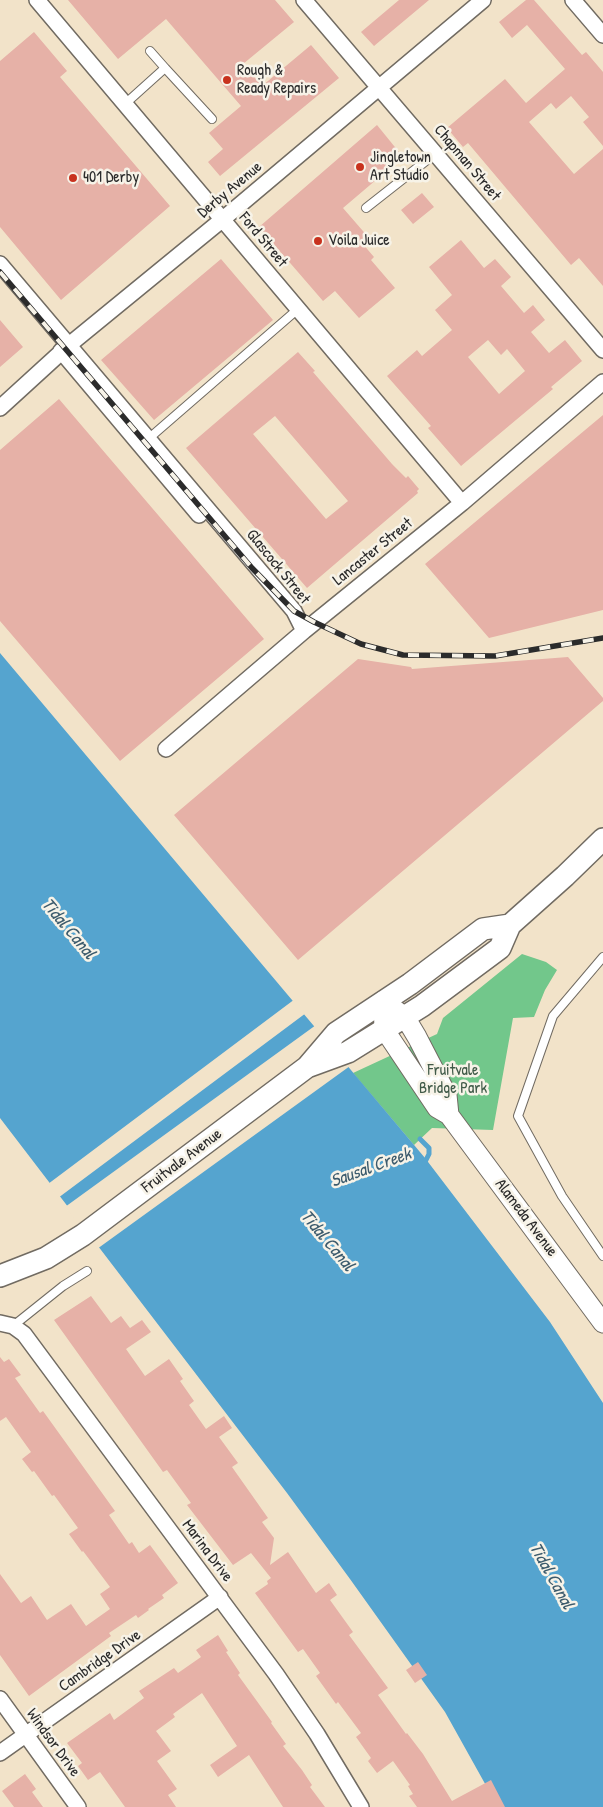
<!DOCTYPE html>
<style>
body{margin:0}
canvas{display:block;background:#f2e3c9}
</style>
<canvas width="603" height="1807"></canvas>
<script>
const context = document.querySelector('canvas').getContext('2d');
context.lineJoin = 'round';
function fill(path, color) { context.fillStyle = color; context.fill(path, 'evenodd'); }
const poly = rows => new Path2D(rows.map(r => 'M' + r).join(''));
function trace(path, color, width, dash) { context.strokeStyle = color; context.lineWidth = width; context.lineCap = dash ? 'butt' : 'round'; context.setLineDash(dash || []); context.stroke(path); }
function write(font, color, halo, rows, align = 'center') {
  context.font = font + ' "Patrick Hand",sans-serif'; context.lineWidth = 5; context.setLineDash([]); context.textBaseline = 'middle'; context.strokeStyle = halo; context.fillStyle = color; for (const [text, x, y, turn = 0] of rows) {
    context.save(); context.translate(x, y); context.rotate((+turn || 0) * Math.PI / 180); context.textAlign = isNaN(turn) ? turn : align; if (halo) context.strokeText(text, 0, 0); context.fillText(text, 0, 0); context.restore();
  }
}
fill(poly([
 [522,954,546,962,557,970,545,990,534,1017,513,1018,493,1130,432,1128,414,1145,353,1073,437,1034,443,1018]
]), '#72c78b');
fill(poly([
 [0,653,425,1158,550,1322,603,1403,603,1807,498,1807,445,1712,350,1579,287,1493,0,1118]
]), '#55a4cf');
fill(poly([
 [295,999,306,1013,58,1198,48,1184],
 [316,1025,350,1066,97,1249,65,1207]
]), '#f2e3c9');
trace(poly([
 [420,1139,429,1148,429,1154,424,1164]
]), '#55a4cf', 5);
fill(poly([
 [68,0,275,0,294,22,243,64,262,86,311,45,339,78,220,176,208,162,223,149,209,133,241,106,166,19,118,59],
 [399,0,429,0,374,46,361,32],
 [526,0,534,0,582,55,586,52,603,72,603,146,583,122,589,117,571,96,556,109,551,103,529,122,574,174,603,149,603,286,579,258,571,265,468,143,463,147,447,128,505,79,526,103,565,69,527,25,512,38,499,22],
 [34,32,67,71,60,77,170,206,61,300,0,227,0,61],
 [377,125,403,157,343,208,369,238,362,243,374,257,371,260,395,288,359,318,335,291,323,301,259,227],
 [422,193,434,207,413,224,401,210],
 [461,240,484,268,495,259,511,277,501,286,524,313,533,305,545,320,531,332,549,353,565,340,582,361,551,387,553,389,461,466,428,428,431,426,387,376,417,350,422,356,452,330,435,310,452,295,429,267],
 [488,340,501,355,507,349,525,371,499,394,468,357],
 [221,259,273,320,154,420,101,360],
 [0,320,23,347,0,367],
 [298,352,315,371,313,372,392,464,406,478,408,476,419,489,417,491,418,493,307,588,186,448],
 [275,416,348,501,326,519,253,434],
 [59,399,264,639,120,761,0,621,0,450],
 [603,415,603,610,489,638,425,564],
 [568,657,603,698,603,701,298,960,174,815,358,659,411,667,412,669],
 [91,1296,111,1323,121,1316,130,1328,142,1320,151,1332,126,1349,145,1376,169,1359,183,1379,180,1381,194,1401,189,1405,206,1429,224,1416,232,1428,219,1437,238,1463,232,1467,268,1518,262,1522,274,1538,270,1565,288,1552,316,1593,329,1583,337,1595,330,1600,353,1632,349,1635,388,1688,378,1695,406,1734,407,1733,423,1754,452,1801,491,1780,505,1807,417,1807,409,1796,413,1794,408,1786,410,1785,393,1761,377,1773,368,1761,371,1758,356,1737,361,1733,338,1702,336,1704,316,1676,320,1673,303,1649,298,1652,255,1593,268,1584,267,1581,271,1578,251,1553,233,1565,187,1505,191,1503,167,1470,163,1472,54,1320],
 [0,1357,4,1362,9,1359,21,1375,15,1378,40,1413,43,1411,115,1511,109,1515,129,1544,132,1542,139,1553,150,1545,178,1583,162,1595,164,1598,148,1609,149,1610,138,1618,136,1615,109,1633,111,1636,29,1696,0,1655,0,1574,21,1603,31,1596,47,1620,71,1604,86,1626,110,1609,100,1594,110,1587,83,1551,82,1552,69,1534,78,1528,54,1495,52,1496,34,1471,32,1472,22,1459,31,1452,6,1417,0,1421],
 [218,1635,228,1651,226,1652,240,1673,238,1675,272,1722,271,1723,286,1744,283,1746,302,1770,312,1785,310,1787,325,1807,283,1807,249,1755,218,1777,210,1765,237,1746,202,1693,173,1714,175,1717,156,1731,171,1751,157,1761,177,1789,168,1795,176,1807,125,1807,100,1772,88,1780,78,1766,82,1763,67,1743,110,1713,114,1720,144,1698,139,1691,174,1668,178,1673,201,1657,196,1650],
 [418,1662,427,1675,415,1683,406,1670],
 [25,1774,36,1789,32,1792,43,1807,14,1807,2,1791]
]), '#e6b1a7');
const service = poly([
 [150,51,165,68],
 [125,104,165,68,212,119],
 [366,208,436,153],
 [147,440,298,309],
 [603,957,553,1016,518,1116,562,1196,603,1256],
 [13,1326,63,1286,87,1271]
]);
const minor = poly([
 [37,0,462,503],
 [304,0,603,350],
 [573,0,603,35],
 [0,264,294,611,304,631],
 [61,351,199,515],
 [0,408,69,345,223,219,483,0],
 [166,749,304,631,462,503,603,382],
 [0,1323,13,1326,24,1334,276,1674,317,1734,361,1807],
 [0,1699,78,1807],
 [0,1753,220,1597]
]);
const tertiary = poly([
 [383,1001,384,1029,437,1108,449,1115,603,1323],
 [393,1008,405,1017,417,1037,447,1095,449,1115]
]);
const secondary = poly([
 [307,1067,348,1052,422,1006,500,948,510,925,565,876,603,839],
 [0,1276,46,1258,83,1235,307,1067,336,1033,410,984,483,929,510,925]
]);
trace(service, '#716b62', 10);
trace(minor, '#716b62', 18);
trace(tertiary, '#716b62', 21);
trace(secondary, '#716b62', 24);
trace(service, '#fff', 8);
trace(minor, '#fff', 15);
trace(tertiary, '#fff', 19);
trace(secondary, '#fff', 21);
const rail = poly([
 [0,272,252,568,294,611,314,622,361,644,403,655,495,656,603,638]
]);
trace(rail, '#2b2b2b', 5.5);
trace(rail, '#f7f3e8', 4, [11]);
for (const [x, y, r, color] of [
 [227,80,5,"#c8321e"],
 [360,167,5,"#c8321e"],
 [73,178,5,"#c8321e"],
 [318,241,5,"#c8321e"]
]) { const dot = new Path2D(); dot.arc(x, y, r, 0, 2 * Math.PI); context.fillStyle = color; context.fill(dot); trace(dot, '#f7f3e8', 2); }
write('16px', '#2b2b2b', '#f7f3e8', [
 ["Rough &",237,71],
 ["Ready Repairs",237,89],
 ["Jingletown",370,158],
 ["Art Studio",370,176],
 ["401 Derby",83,178],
 ["Voila Juice",328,241]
], 'left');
write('16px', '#2b2b2b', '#f7f3e8', [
 ["Chapman Street",467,163,50],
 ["Derby Avenue",230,190,-40],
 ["Ford Street",263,240,50],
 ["Lancaster Street",373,552,-39],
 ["Glascock Street",278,567,51],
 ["Fruitvale Avenue",182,1161,-37],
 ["Alameda Avenue",526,1218,53],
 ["Marina Drive",207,1551,53],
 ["Cambridge Drive",100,1661,-35],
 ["Windsor Drive",53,1743,54]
]);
write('16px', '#405a48', '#f7f3e8', [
 ["Fruitvale",453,1071],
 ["Bridge Park",453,1089]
]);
write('italic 18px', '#3c5b6d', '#f7f3e8', [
 ["Tidal Canal",68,929,50],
 ["Sausal Creek",371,1168,-20],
 ["Tidal Canal",327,1241,50],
 ["Tidal Canal",551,1576,61]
]);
</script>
